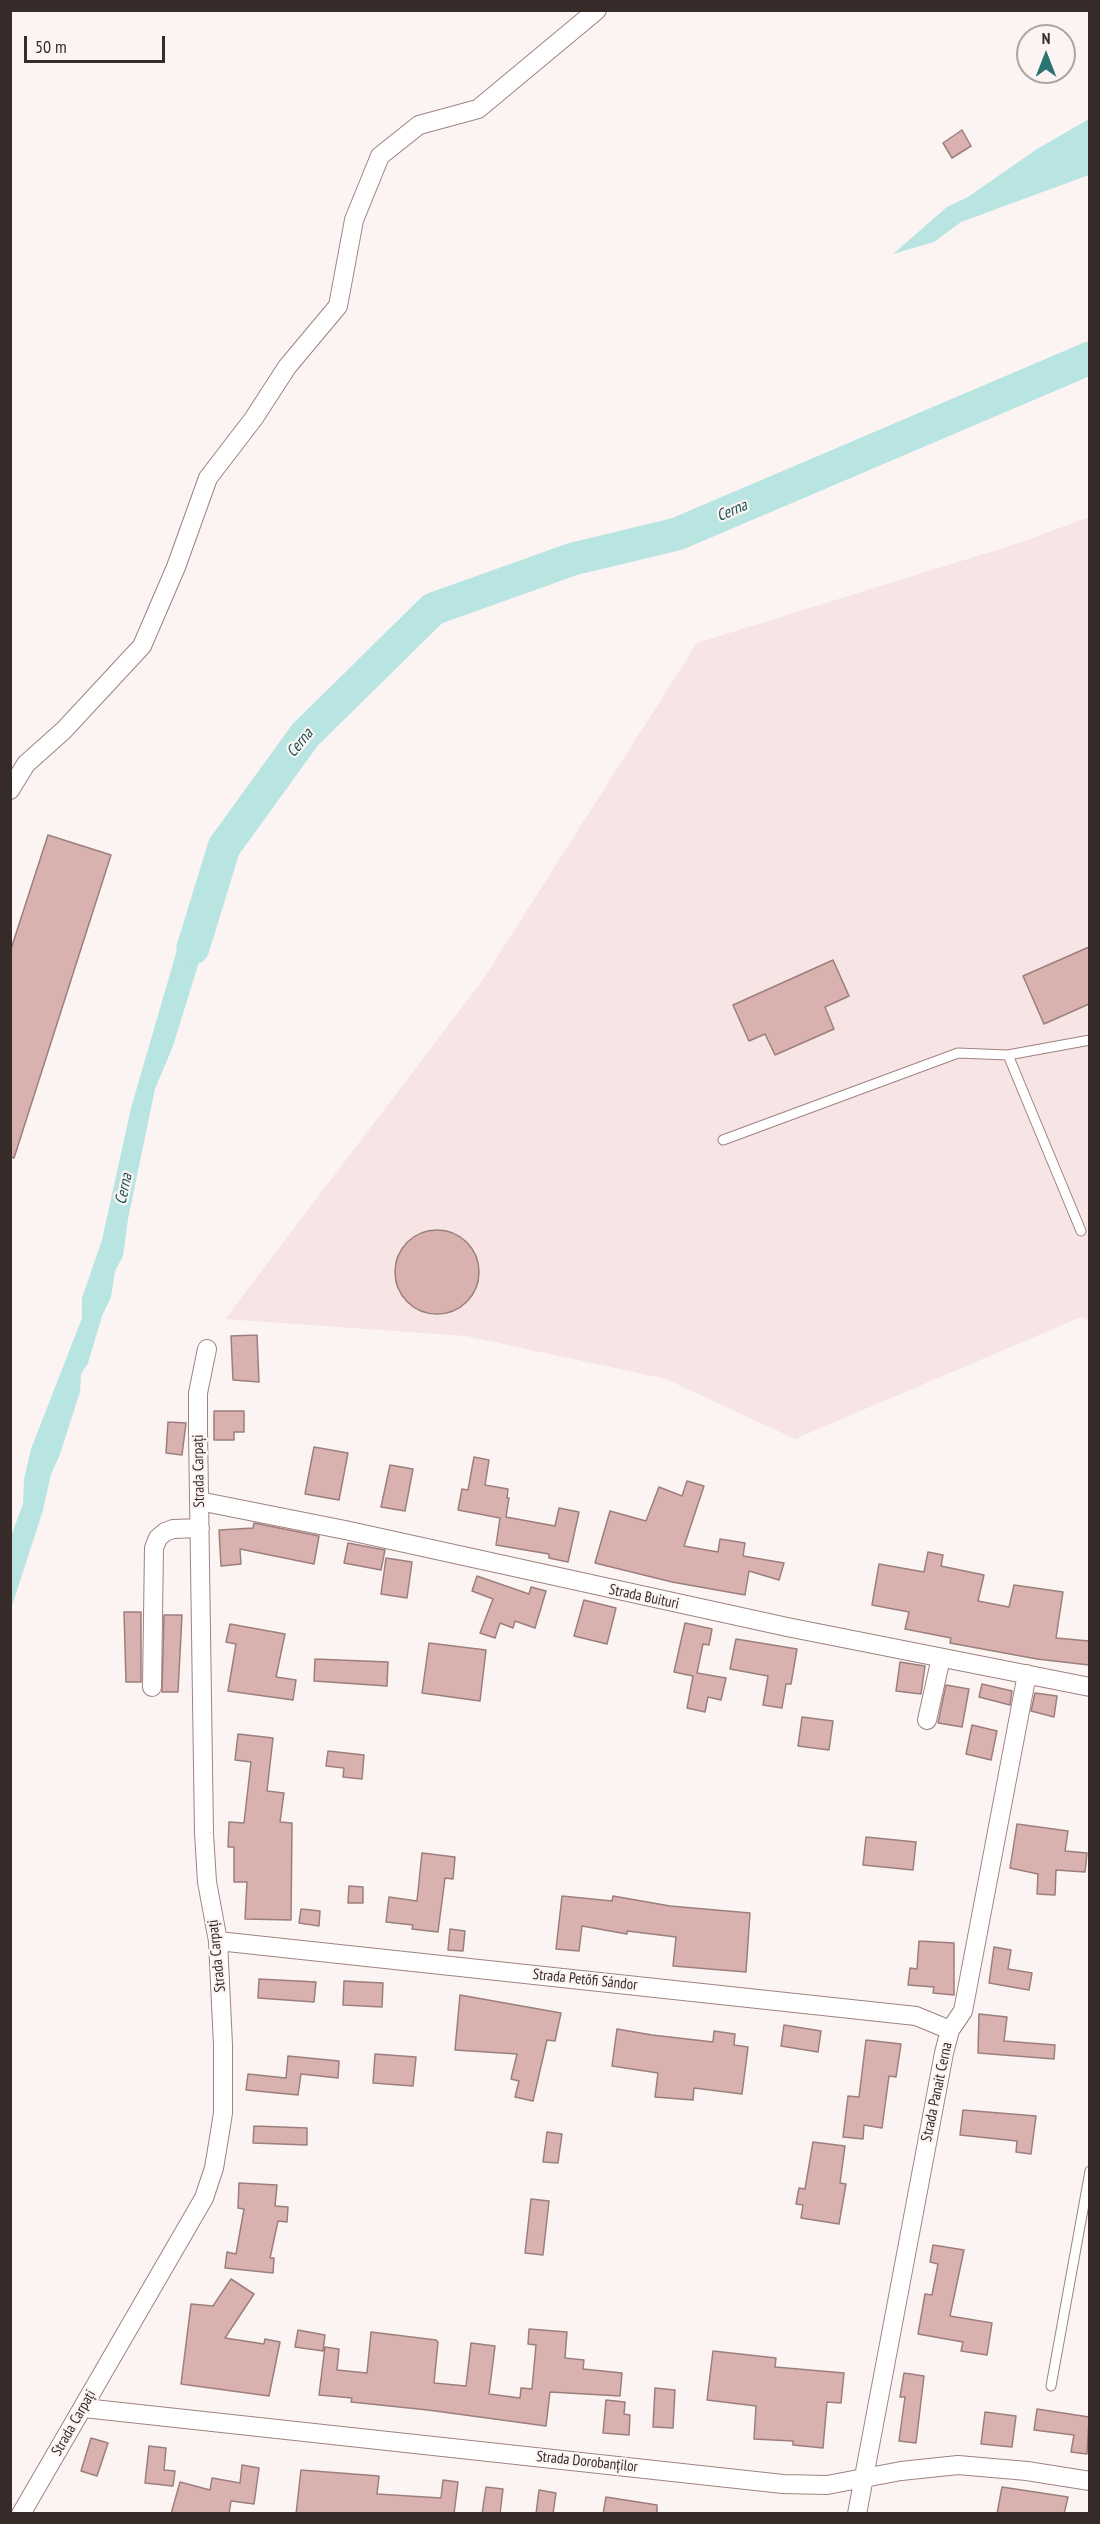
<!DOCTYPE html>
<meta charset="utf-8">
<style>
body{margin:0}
#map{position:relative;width:1100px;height:2524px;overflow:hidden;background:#fbf4f3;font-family:"PT Sans Narrow",sans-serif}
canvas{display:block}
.frame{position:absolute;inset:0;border:12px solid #372b2a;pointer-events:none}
.north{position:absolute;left:1016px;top:24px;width:60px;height:60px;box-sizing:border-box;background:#fbf4f3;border:2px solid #ada4a3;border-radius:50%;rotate:0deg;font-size:16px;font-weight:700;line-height:24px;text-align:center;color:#372b2a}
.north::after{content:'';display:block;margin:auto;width:21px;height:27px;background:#297371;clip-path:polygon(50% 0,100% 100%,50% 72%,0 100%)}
.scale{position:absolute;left:24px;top:36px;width:141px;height:27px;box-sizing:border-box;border:3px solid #372b2a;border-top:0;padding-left:8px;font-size:18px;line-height:21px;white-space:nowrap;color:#372b2a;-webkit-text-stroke:4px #fbf4f3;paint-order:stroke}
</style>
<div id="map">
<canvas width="1100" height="2524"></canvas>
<div class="frame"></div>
<div class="north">N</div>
<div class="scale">50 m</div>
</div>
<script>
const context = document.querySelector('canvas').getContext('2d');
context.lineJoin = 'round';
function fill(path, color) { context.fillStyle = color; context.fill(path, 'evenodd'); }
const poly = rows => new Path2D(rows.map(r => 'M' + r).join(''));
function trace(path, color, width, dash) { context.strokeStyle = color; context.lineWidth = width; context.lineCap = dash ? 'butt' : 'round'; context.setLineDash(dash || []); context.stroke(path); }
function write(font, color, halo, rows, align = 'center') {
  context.font = font + ' "PT Sans Narrow",sans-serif'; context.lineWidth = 4.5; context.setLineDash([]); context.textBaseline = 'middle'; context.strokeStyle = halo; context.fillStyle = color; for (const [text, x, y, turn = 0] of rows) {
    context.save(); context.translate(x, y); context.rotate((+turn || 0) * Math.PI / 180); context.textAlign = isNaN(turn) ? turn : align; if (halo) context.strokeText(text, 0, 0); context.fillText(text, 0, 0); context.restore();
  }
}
fill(poly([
 [1089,517,1089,1321,1081,1317,795,1439,666,1379,466,1336,225,1319,482,981,697,643,1022,542]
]), '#f6e5e4');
fill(poly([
 [1089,119,1089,175,961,222,934,242,893,254,947,207,968,197,1037,149],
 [193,900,215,910,173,1046,155,1089,128,1219,123,1256,115,1271,111,1297,102,1316,88,1363,81,1374,80,1392,59,1457,51,1474,43,1510,11,1609,11,1536,23,1504,24,1479,31,1449,82,1318,82,1298,102,1240,131,1108,179,943]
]), '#b8e4e2');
trace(poly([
 [193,948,224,847,305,735,433,609,573,559,677,534,1090,358]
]), '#b8e4e2', 33);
const building = poly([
 [962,130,971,146,952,158,943,143,962,130],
 [48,835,111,855,14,1158,10,1157,10,952,48,835],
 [1089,947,1089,1004,1044,1024,1023,976,1089,947],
 [833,960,849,996,825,1007,834,1029,775,1055,765,1034,749,1041,733,1005,833,960],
 '395 1272a42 42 0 1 1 84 0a42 42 0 1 1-84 0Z',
 [257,1335,259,1382,233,1380,231,1336,257,1335],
 [214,1411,244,1411,244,1432,234,1432,234,1440,214,1440,214,1411],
 [168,1422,186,1423,182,1455,166,1453,168,1422],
 [314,1447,348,1453,339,1500,305,1494,314,1447],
 [474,1457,489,1460,485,1485,508,1489,507,1498,509,1498,506,1517,555,1526,559,1508,579,1512,568,1562,549,1558,549,1554,496,1545,500,1518,458,1510,462,1489,468,1490,474,1457],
 [390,1465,413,1469,405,1511,381,1507,390,1465],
 [687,1481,704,1486,684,1546,718,1552,720,1539,745,1543,743,1556,784,1563,779,1580,749,1571,745,1595,672,1582,595,1563,610,1511,646,1521,659,1487,682,1496,687,1481],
 [254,1523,319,1536,314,1564,240,1549,241,1564,221,1566,219,1530,253,1528,254,1523],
 [348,1543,385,1550,381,1570,344,1563,348,1543],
 [928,1552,943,1555,941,1566,984,1575,978,1601,1009,1607,1014,1585,1063,1592,1056,1638,1089,1641,1089,1665,1037,1659,950,1643,951,1638,905,1629,909,1612,872,1605,879,1564,924,1572,928,1552],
 [386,1558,412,1562,407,1598,381,1594,386,1558],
 [477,1576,529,1594,531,1587,546,1591,535,1628,515,1621,513,1628,500,1623,495,1638,480,1633,493,1599,472,1591,477,1576],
 [584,1600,616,1608,607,1644,574,1636,584,1600],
 [124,1612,141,1612,141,1682,126,1682,124,1612],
 [164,1615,182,1615,178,1692,162,1692,164,1615],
 [685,1623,712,1629,709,1645,703,1644,697,1673,726,1678,721,1700,708,1697,705,1712,687,1708,693,1676,674,1672,685,1623],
 [230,1624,285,1634,276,1677,296,1680,293,1700,228,1691,236,1644,226,1642,230,1624],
 [736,1639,797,1649,791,1684,786,1684,782,1708,763,1705,768,1676,730,1669,736,1639],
 [429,1643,486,1650,480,1701,422,1693,429,1643],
 [315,1659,388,1662,387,1686,314,1681,315,1659],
 [900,1662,925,1666,921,1694,896,1691,900,1662],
 [982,1684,1012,1691,1010,1705,979,1697,982,1684],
 [946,1685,969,1689,962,1727,938,1723,946,1685],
 [1035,1693,1057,1696,1054,1717,1031,1711,1035,1693],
 [802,1717,833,1721,829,1750,798,1746,802,1717],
 [972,1725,997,1731,991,1760,966,1754,972,1725],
 [238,1734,273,1738,267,1791,284,1793,280,1822,292,1823,291,1920,245,1919,247,1882,234,1882,234,1847,228,1847,229,1822,244,1823,251,1762,235,1760,238,1734],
 [328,1751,364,1755,362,1779,343,1777,344,1768,326,1766,328,1751],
 [1017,1824,1068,1831,1065,1851,1087,1853,1085,1872,1056,1870,1055,1895,1037,1894,1038,1874,1010,1868,1017,1824],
 [866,1837,916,1842,913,1870,863,1865,866,1837],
 [422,1853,455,1857,453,1879,445,1878,438,1932,412,1929,413,1925,386,1922,389,1897,417,1901,422,1853],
 [349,1886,363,1887,363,1903,348,1903,349,1886],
 [562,1896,612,1901,613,1896,670,1906,750,1913,746,1972,673,1966,676,1937,627,1931,627,1934,582,1926,579,1951,556,1949,562,1896],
 [301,1909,320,1911,319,1926,299,1923,301,1909],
 [450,1929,465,1931,463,1951,448,1950,450,1929],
 [919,1941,954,1943,954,1995,933,1993,934,1987,908,1985,910,1968,917,1969,919,1941],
 [994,1947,1011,1950,1008,1969,1032,1973,1029,1990,989,1983,994,1947],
 [259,1979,316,1982,314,2002,258,1998,259,1979],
 [344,1981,383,1983,382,2007,343,2005,344,1981],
 [460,1995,561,2013,555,2041,547,2040,533,2101,515,2097,519,2081,511,2079,517,2054,455,2050,460,1995],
 [979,2014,1007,2017,1004,2041,1055,2045,1054,2059,978,2053,979,2014],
 [784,2025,821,2031,818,2052,781,2046,784,2025],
 [617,2029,652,2035,713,2042,714,2031,735,2034,734,2045,748,2047,742,2094,694,2088,693,2100,655,2097,658,2073,612,2066,617,2029],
 [866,2040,901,2044,896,2077,889,2076,882,2128,864,2125,863,2139,843,2137,848,2096,859,2097,866,2040],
 [375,2054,416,2057,413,2086,373,2083,375,2054],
 [288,2056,339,2061,338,2078,301,2074,298,2095,246,2090,248,2074,286,2078,288,2056],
 [963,2110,1036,2116,1031,2154,1016,2152,1017,2141,960,2135,963,2110],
 [254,2126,307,2128,307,2145,253,2143,254,2126],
 [547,2132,562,2134,558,2163,543,2162,547,2132],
 [813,2142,845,2146,840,2183,846,2184,839,2224,801,2218,803,2205,796,2204,799,2188,805,2189,813,2142],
 [239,2183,277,2185,275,2206,288,2207,287,2222,278,2221,270,2258,274,2258,273,2273,225,2268,227,2252,236,2254,244,2209,238,2208,239,2183],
 [531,2199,549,2201,543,2255,525,2253,531,2199],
 [933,2245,964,2250,950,2316,992,2323,987,2355,961,2351,963,2342,918,2334,925,2294,932,2295,938,2264,930,2262,933,2245],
 [231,2279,254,2294,225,2338,264,2344,265,2339,280,2342,269,2396,181,2384,191,2304,213,2306,231,2279],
 [529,2329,567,2332,565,2358,584,2360,583,2369,622,2373,620,2396,550,2392,546,2426,428,2410,351,2402,352,2398,319,2395,325,2347,339,2349,337,2370,367,2373,371,2332,436,2340,438,2342,434,2383,466,2386,471,2343,495,2346,489,2394,520,2398,521,2388,532,2389,536,2345,528,2344,529,2329],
 [298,2330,325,2335,323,2351,295,2347,298,2330],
 [713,2351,776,2358,775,2367,844,2373,841,2403,827,2402,823,2448,793,2445,793,2441,754,2439,756,2406,707,2400,713,2351],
 [904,2373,924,2376,916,2443,899,2441,905,2397,900,2397,904,2373],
 [655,2388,675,2390,673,2428,653,2427,655,2388],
 [606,2400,625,2402,624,2414,630,2415,629,2435,603,2433,606,2400],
 [1037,2409,1089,2417,1087,2454,1071,2452,1074,2435,1034,2430,1037,2409],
 [985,2412,1016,2416,1012,2447,981,2444,985,2412],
 [91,2438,108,2443,97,2476,81,2471,91,2438],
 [149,2446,166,2448,164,2470,175,2471,173,2486,145,2483,149,2446],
 [242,2465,259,2468,254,2504,231,2501,229,2514,171,2514,180,2482,210,2490,212,2478,240,2483,242,2465],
 [301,2470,379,2476,377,2494,441,2498,443,2480,458,2482,454,2514,296,2514,301,2470],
 [486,2487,503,2489,500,2514,482,2514,486,2487],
 [1002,2487,1068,2497,1064,2514,997,2514,1002,2487],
 [539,2490,556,2493,553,2514,536,2514,539,2490],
 [606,2497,657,2505,657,2514,603,2514,606,2497]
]);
fill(building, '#d9b2af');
trace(building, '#9c7f7d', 1.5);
const service = poly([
 [1008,1055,1081,1231],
 [723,1140,958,1053,1008,1055,1090,1040],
 [1051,2386,1090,2171]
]);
const minor = poly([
 [10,790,26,764,64,730,142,646,176,567,208,478,254,418,287,367,338,306,354,220,380,156,419,125,478,109,597,10],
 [199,1501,345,1530,787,1627,1090,1687],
 [152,1687,154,1548,158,1538,165,1532,173,1529,200,1528],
 [927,1720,941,1658],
 [218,1941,916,2016,950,2030],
 [84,2408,783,2484,827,2485,901,2471,958,2465,1027,2471,1090,2481],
 [21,2514,204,2198,214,2168,219,2138,223,2113,223,2045,218,1941,207,1882,204,1833,198,1430,198,1393,207,1349],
 [857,2514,944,2053,950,2030,963,2011,1027,1674]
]);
trace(service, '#a08280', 11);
trace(minor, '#a08280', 20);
trace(service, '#fff', 9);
trace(minor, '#fff', 18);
write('15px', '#372b2a', '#fbf4f3', [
 ["Strada Carpați",199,1471,-91],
 ["Strada Buituri",644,1597,12],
 ["Strada Carpați",217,1956,-96],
 ["Strada Petőfi Sándor",585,1980,6],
 ["Strada Panait Cerna",937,2092,-78],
 ["Strada Carpați",74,2423,-60],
 ["Strada Dorobanților",587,2462,6]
]);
write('italic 16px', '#155251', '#fbf4f3', [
 ["Cerna",732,511,-23],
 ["Cerna",300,743,-51],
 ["Cerna",124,1189,-78]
]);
</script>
